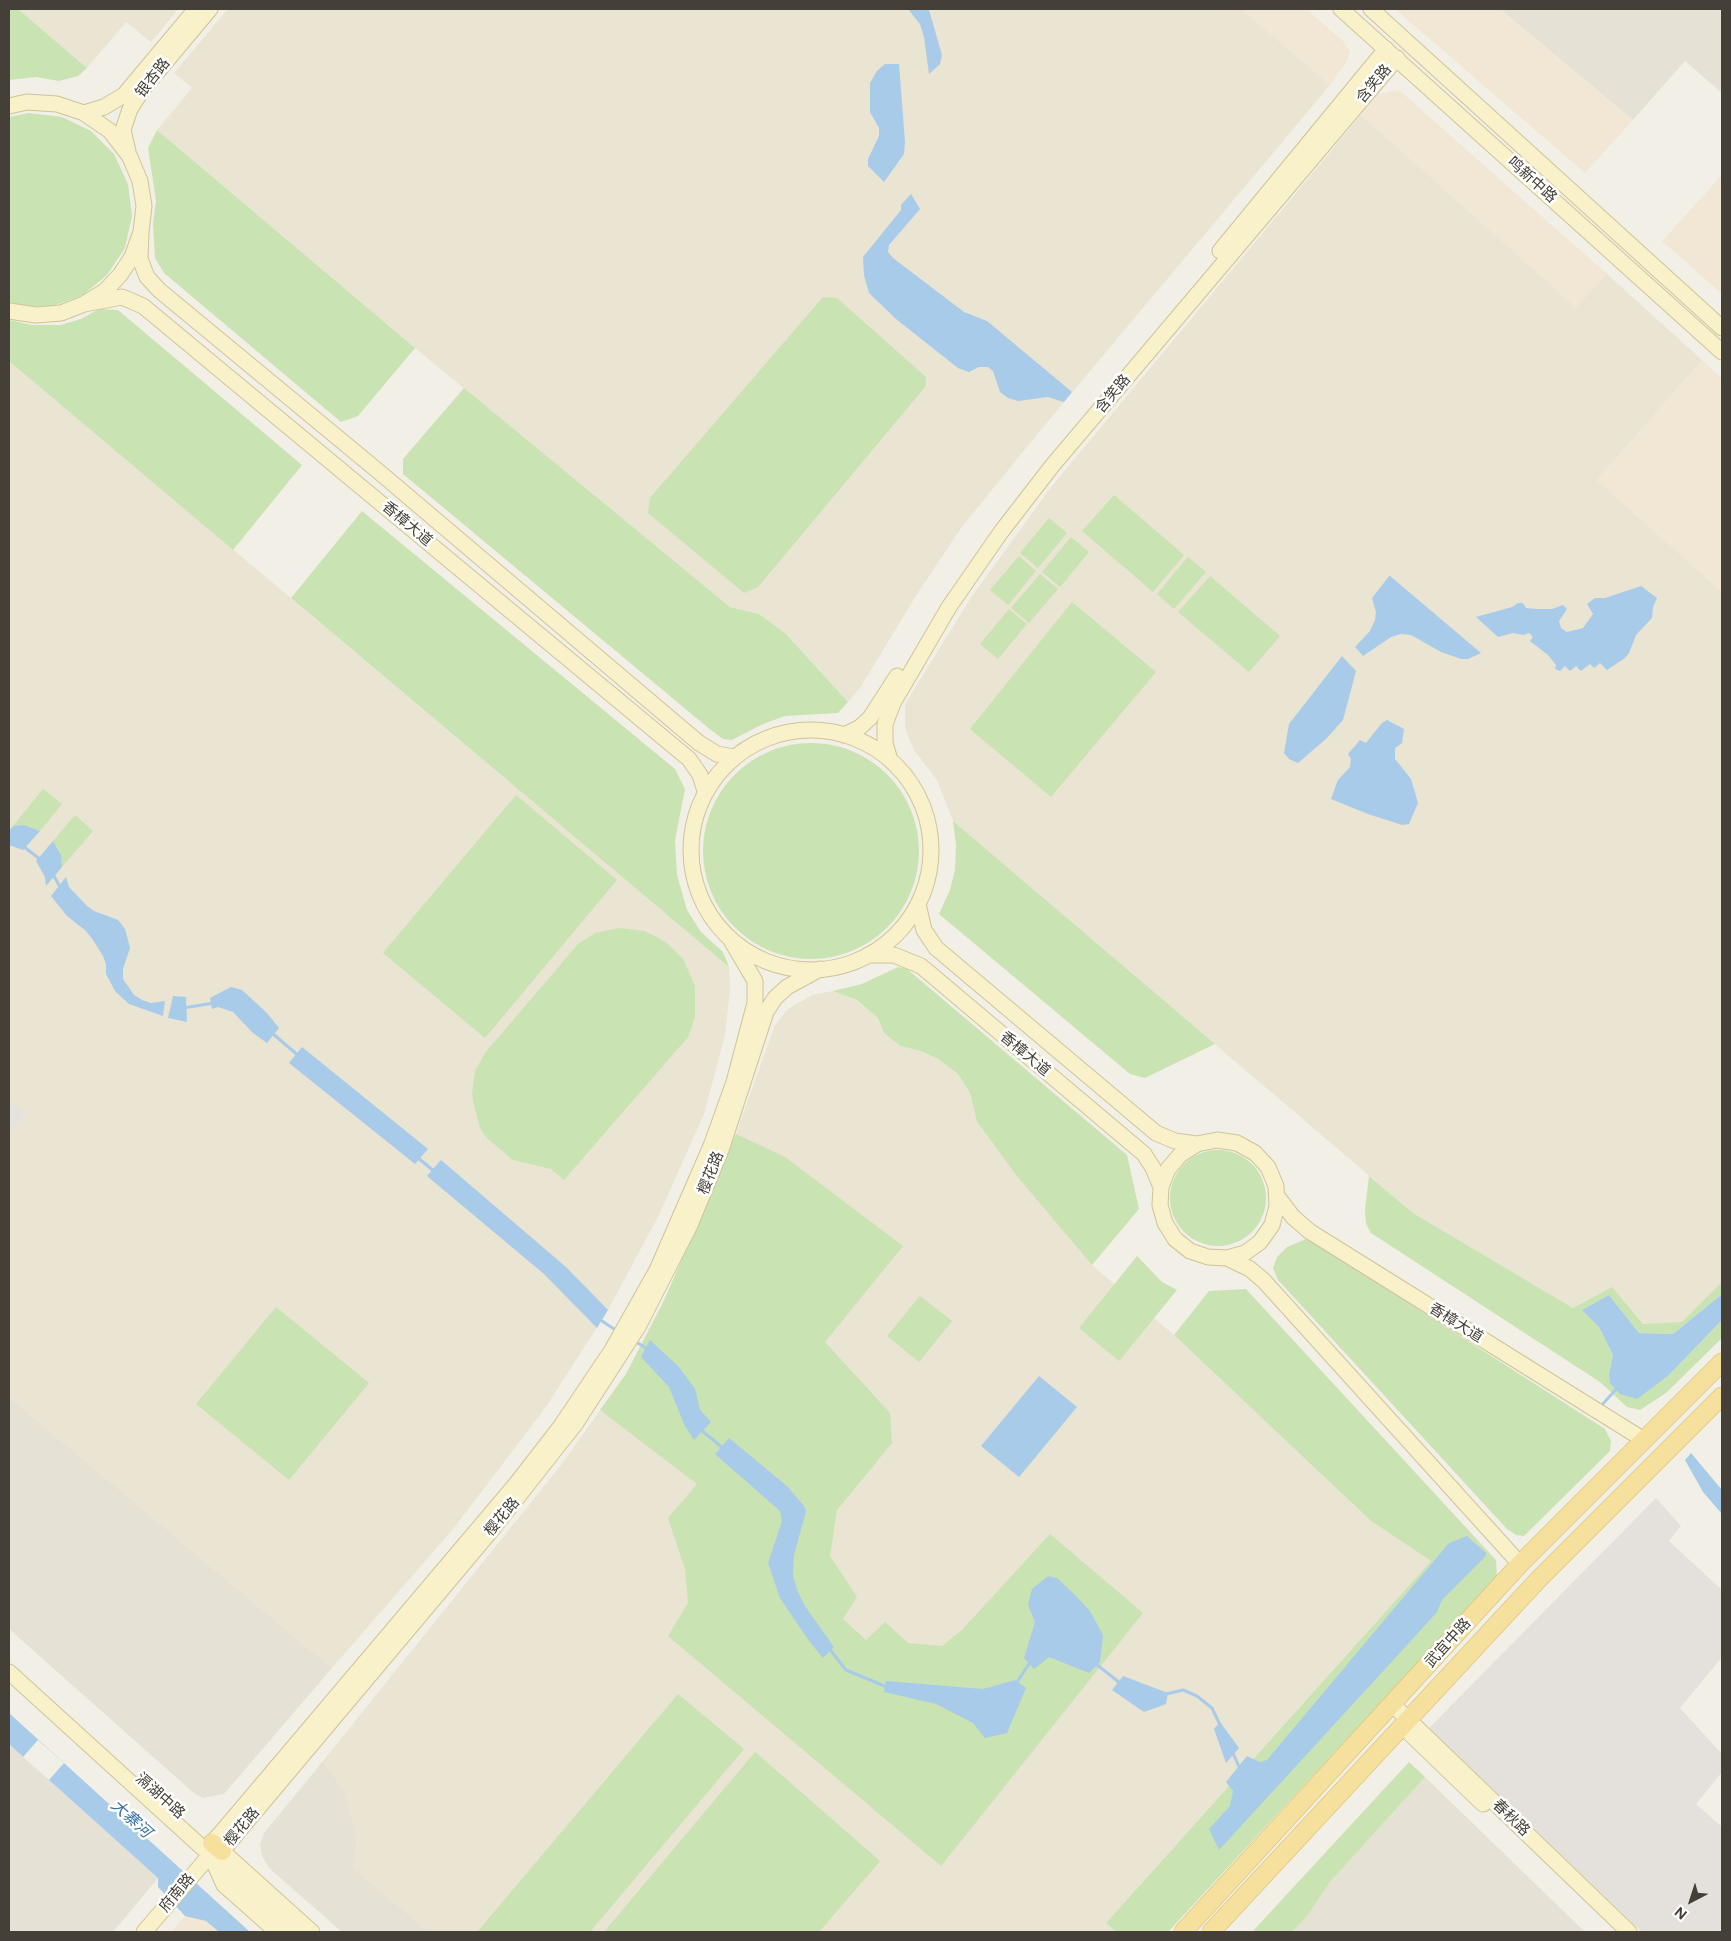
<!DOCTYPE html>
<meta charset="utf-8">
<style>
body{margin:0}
#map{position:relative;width:1731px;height:1941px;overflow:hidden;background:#f2efe7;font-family:Figtree,sans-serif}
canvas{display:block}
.frame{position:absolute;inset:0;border:10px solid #444037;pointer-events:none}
.north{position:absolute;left:1666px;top:1876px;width:50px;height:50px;-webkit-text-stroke:4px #fff;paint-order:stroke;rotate:220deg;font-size:14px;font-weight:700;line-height:20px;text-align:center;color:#444037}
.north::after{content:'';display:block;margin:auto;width:18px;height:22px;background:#444037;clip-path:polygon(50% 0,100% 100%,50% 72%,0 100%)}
</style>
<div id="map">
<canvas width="1731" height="1941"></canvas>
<div class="frame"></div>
<div class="north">N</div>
</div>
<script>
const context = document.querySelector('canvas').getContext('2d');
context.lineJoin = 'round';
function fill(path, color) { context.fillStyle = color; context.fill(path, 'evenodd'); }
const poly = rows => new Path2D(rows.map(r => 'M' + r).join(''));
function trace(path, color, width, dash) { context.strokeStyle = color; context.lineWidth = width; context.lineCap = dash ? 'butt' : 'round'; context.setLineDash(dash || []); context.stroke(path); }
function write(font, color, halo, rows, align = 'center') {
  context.font = font + ' Figtree,"Noto Sans SC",sans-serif'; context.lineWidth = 5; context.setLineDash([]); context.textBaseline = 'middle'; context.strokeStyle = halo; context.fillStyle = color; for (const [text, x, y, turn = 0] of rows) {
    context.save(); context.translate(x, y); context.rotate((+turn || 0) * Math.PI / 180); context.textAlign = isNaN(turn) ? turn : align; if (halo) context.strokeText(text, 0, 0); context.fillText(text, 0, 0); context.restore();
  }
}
fill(poly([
 [1500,9,1722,9,1722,93,1685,61,1633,120],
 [9,1397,332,1668,224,1794,203,1798,195,1794,9,1629],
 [9,1744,158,1878,113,1932,9,1932],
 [323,1761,345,1792,357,1838,354,1868,429,1932,342,1932,269,1868,262,1856,260,1844,264,1833],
 [1425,1777,1585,1932,1292,1932,1308,1915,1330,1882]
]), '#e5e1d5');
fill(poly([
 [1241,9,1306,9,1343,41,1350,52,1346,63,1330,85],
 [1395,9,1500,9,1633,120,1585,173],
 [1399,90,1607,274,1576,309,1361,115,1378,94],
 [1722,175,1722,294,1662,241],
 [1702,360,1722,379,1722,592,1597,480],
 [185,1916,206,1921,219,1932,171,1932]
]), '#f2e7d4');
fill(poly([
 [1656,1498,1681,1526,1669,1541,1722,1590,1722,1657,1680,1708,1722,1754,1722,1772,1696,1804,1722,1827,1722,1932,1642,1932,1429,1728]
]), '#e4e1dc');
fill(poly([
 [18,9,178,9,151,42,126,22,87,68],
 [228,9,1241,9,1330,85,1039,432,961,528,917,594,860,688,848,702,785,633,759,614,730,607,415,348,157,130,192,88,174,73],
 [1361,115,1576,308,1607,274,1702,360,1597,480,1722,592,1722,1282,1682,1323,1643,1324,1612,1288,1573,1308,1413,1213,953,821,937,780,914,750,905,728,905,704,972,596,1052,486],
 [9,361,729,967,730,990,725,1035,704,1114,659,1215,608,1310,546,1407,453,1529,332,1668,9,1397],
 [833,991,857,1000,878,1018,884,1033,900,1046,921,1051,938,1059,958,1074,970,1093,977,1122,993,1144,1092,1265,1174,1335,1371,1521,1431,1561,1106,1923,1116,1932,429,1932,354,1868,357,1838,345,1792,323,1761,561,1465,626,1374,675,1278,734,1139,775,1025,788,1009,812,995]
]), '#eae4d2');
fill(poly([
 [9,9,18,9,87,68,78,76,59,81,36,77,9,80],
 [29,113,62,117,91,131,114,154,128,184,132,216,125,248,107,275,83,295,53,306,22,306,9,302,9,117],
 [157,130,415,348,358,416,341,422,164,273,155,258,153,223,156,201,148,148],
 [823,297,837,298,926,377,925,387,758,587,744,593,648,513,650,498],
 [99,309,118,310,302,465,233,550,9,361,9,320,32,325,61,325,81,319],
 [464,388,730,607,759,614,785,633,848,702,838,713,785,716,763,724,732,740,723,739,712,731,403,474,403,459],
 [1114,495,1184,555,1153,592,1082,531],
 [362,511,675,769,685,789,675,840,677,875,687,910,701,932,723,952,729,967,291,598],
 [1049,518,1067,533,1038,568,1020,553],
 [1071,537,1089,552,1060,587,1042,572],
 [1019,556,1036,571,1008,605,990,590],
 [1188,557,1206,572,1174,609,1157,594],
 [1040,574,1058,589,1029,623,1011,608],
 [1210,576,1280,636,1249,672,1178,612],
 [1072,602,1156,672,1051,797,970,729],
 [1009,609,1027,624,998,659,980,644],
 '703 851a108 108 0 1 1 216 0a108 108 0 1 1-216 0Z',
 [43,789,62,804,40,831,24,825,13,826],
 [516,795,617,880,485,1038,383,953],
 [75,815,93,831,62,867,61,855,53,841],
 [953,821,1215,1044,1145,1078,1130,1074,939,914,950,890,955,870,956,845],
 [619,928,644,931,655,936,667,943,683,959,695,986,695,1017,688,1037,564,1180,551,1169,513,1160,487,1138,480,1128,474,1105,472,1094,475,1071,485,1053,578,944,595,933],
 [898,967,907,969,1127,1155,1139,1209,1092,1265,1017,1176,977,1122,970,1093,958,1074,938,1059,921,1051,900,1046,884,1033,878,1018,857,1000,833,991,862,984],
 [736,1134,785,1157,903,1246,825,1342,890,1413,892,1443,837,1510,830,1556,857,1597,843,1619,866,1640,885,1622,908,1643,942,1646,962,1630,1050,1534,1143,1613,941,1866,668,1636,688,1603,685,1569,668,1518,697,1484,600,1410,626,1374,663,1303],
 '1170 1198a48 48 0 1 1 96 0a48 48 0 1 1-96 0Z',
 [1369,1176,1413,1213,1573,1308,1612,1287,1643,1324,1682,1322,1722,1282,1722,1294,1673,1334,1639,1333,1609,1295,1583,1310,1599,1327,1613,1355,1609,1374,1669,1375,1722,1320,1722,1338,1666,1393,1640,1410,1627,1407,1600,1382,1371,1233,1366,1224,1365,1210],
 [1306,1239,1317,1244,1605,1429,1611,1441,1610,1451,1524,1536,1516,1535,1507,1529,1278,1280,1273,1268,1277,1257,1287,1247],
 [1137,1256,1162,1282,1177,1290,1119,1361,1079,1328],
 [1246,1289,1496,1560,1497,1577,1168,1932,1116,1932,1106,1923,1431,1561,1371,1521,1174,1335,1209,1291],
 [920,1296,952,1321,919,1362,887,1336],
 [276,1307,369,1383,289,1480,196,1404],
 [678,1694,744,1749,590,1932,480,1932,478,1931],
 [755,1752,880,1861,819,1932,604,1932],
 [1409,1762,1425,1777,1330,1882,1308,1915,1292,1932,1252,1932]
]), '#cae3b3');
fill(poly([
 [9,1100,25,1114,9,1133]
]), '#e3e2de');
fill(poly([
 [908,9,929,10,942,55,940,64,929,74,924,37,920,24],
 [885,64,899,64,905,142,904,154,884,182,868,166,868,159,879,136,879,128,870,112,870,83,877,71],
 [911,194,920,209,889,245,888,252,893,258,964,312,987,321,1072,392,1064,402,1048,397,1018,401,1008,398,1000,392,993,371,988,367,979,367,969,372,958,368,896,319,869,293,864,275,863,257,901,210,901,205],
 [1390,575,1390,576,1481,653,1468,659,1461,659,1441,652,1411,635,1401,634,1391,637,1363,656,1355,647,1370,631,1375,620,1376,612,1372,598],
 [1641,586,1657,598,1653,607,1652,618,1636,635,1629,653,1625,658,1607,670,1600,663,1594,668,1590,664,1581,671,1576,666,1570,671,1565,666,1560,671,1555,669,1556,665,1548,655,1530,641,1533,637,1529,633,1523,635,1513,633,1498,637,1476,617,1512,607,1518,603,1523,603,1526,608,1537,609,1552,609,1563,605,1567,609,1559,621,1561,628,1567,632,1583,628,1593,614,1587,604,1595,598,1605,598],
 [1342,656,1356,671,1343,720,1327,738,1298,763,1289,759,1284,753,1289,724],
 [1387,720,1404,729,1402,743,1395,748,1395,759,1411,779,1418,803,1409,824,1402,825,1368,814,1331,799,1338,780,1350,767,1351,759,1348,754,1360,740,1366,743,1382,723],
 [24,825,40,831,23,850,9,845,9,831,13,826],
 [53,841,61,855,62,867,46,886,45,877,36,861],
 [66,877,69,887,87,906,94,911,118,920,125,929,130,948,123,969,123,979,134,995,142,1000,151,1003,165,1001,163,1016,129,1004,115,991,106,974,106,964,103,956,93,940,86,931,67,916,51,896],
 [231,987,242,990,267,1013,279,1028,267,1043,253,1033,233,1012,218,1007,212,1009,210,998],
 [173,996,186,997,187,1022,168,1018],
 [302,1047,428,1149,415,1164,289,1063],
 [441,1160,566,1267,608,1310,597,1328,544,1274,427,1176],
 [1722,1294,1722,1320,1669,1375,1637,1399,1620,1394,1610,1383,1609,1374,1613,1355,1599,1327,1582,1310,1609,1295,1639,1333,1673,1334],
 [650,1340,679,1367,695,1389,700,1410,711,1422,694,1440,684,1424,669,1387,641,1357],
 [1039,1376,1077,1407,1019,1477,981,1446],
 [729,1438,788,1487,804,1506,806,1511,794,1555,793,1575,797,1590,805,1606,834,1647,823,1658,809,1641,780,1598,768,1563,782,1521,780,1511,715,1454],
 [1691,1453,1722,1490,1722,1514,1703,1492,1685,1460],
 [1467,1536,1486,1553,1485,1557,1442,1600,1437,1612,1408,1644,1219,1850,1209,1829,1230,1806,1233,1791,1226,1782,1247,1756,1260,1762,1267,1760,1449,1543],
 [1048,1576,1057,1578,1072,1592,1090,1611,1103,1635,1100,1662,1089,1673,1049,1657,1034,1669,1024,1658,1035,1622,1028,1605,1032,1589],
 [1123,1676,1168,1693,1166,1704,1144,1712,1112,1690],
 [1015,1680,1026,1688,1007,1733,985,1738,973,1723,936,1704,884,1692,886,1681,983,1689],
 [9,1713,64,1763,250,1932,219,1932,206,1921,185,1916,158,1887,158,1878,9,1744],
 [1220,1722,1239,1748,1226,1763,1214,1729]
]), '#a8cbe9');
fill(poly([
 [38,1740,64,1763,49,1780,23,1757]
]), '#f2efe7');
trace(poly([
 [23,846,41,860],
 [53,874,61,889],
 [183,1008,214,1003],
 [272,1033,300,1057],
 [417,1157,435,1172],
 [599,1319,617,1331],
 [633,1340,649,1350],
 [1601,1406,1619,1386],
 [700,1429,724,1449],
 [828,1647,846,1670,887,1687],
 [1096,1664,1120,1683],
 [1015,1685,1031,1661],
 [1166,1694,1183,1690,1197,1696,1212,1708,1220,1725],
 [1232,1751,1240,1769]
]), '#a8cbe9', 3);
const secondary = poly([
 [1341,9,1722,352],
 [1371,9,1722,328],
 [9,106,27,102,57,104,84,113,110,131,130,157,140,181,144,206,141,232,132,257,120,275,105,291,84,304,61,313,36,315,9,311],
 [84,113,104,107,124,95,196,9],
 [128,151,123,130,130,109,143,89,210,9],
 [141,232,140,259,147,277,159,290,378,471,699,743,717,754,734,757],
 [1220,251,1386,49],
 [84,304,122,297,143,306,689,759,700,775,705,791],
 '691 850a120 120 0 1 1 240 0a120 120 0 1 1-240 0Z',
 [844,735,859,728,870,718,897,676],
 [890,760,885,743,885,724,893,703,949,607,1001,532,1052,466,1397,58],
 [918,904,924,930,936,948,1156,1133,1175,1141,1197,1144],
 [868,955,894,955,921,966,1144,1154,1153,1168,1161,1187,1160,1205,1165,1223,1175,1239,1190,1251,1208,1257,1227,1258,1245,1253,1260,1242,1272,1225,1277,1206,1276,1186,1268,1167,1255,1153,1237,1143,1217,1140,1197,1144,1180,1155,1168,1169,1161,1187],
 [1277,1196,1293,1217,1309,1231,1644,1440],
 [1227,1258,1250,1269,1264,1281,1520,1564],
 [9,1672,295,1932],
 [1392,1704,1629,1932],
 [1403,1727,1483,1804],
 [222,1851,312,1932],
 [212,1854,222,1851,490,1532,576,1423,638,1327,690,1225,721,1150,766,1012,775,998,787,987,820,969],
 [215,1865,224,1885,277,1932],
 [144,1932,210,1855,212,1843,220,1834,516,1484,561,1426,612,1350,657,1270,711,1146,734,1082,755,1003,755,981,729,937]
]);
const primary = poly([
 [212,1843,222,1851],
 [1183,1932,1520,1564,1722,1362],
 [1211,1932,1537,1581,1722,1396]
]);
trace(secondary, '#cec49a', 17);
trace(primary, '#d8bf6e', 19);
trace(secondary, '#f9f1c9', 15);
trace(primary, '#f5e19d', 18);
write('15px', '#444037', '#fff', [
 ["银杏路",153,78,-52],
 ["含笑路",1374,84,-50],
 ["鸣新中路",1532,180,42],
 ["含笑路",1113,394,-50],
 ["香樟大道",407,524,40],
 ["香樟大道",1025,1054,40],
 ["樱花路",711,1173,-68],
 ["香樟大道",1456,1323,32],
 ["樱花路",502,1517,-50],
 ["武宜中路",1448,1643,-48],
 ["滆湖中路",160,1796,42],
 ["春秋路",1511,1818,44],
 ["樱花路",242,1827,-50],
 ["府南路",177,1893,-50]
]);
write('italic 16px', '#3a72a6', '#fff', [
 ["大寨河",131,1819,42]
]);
</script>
